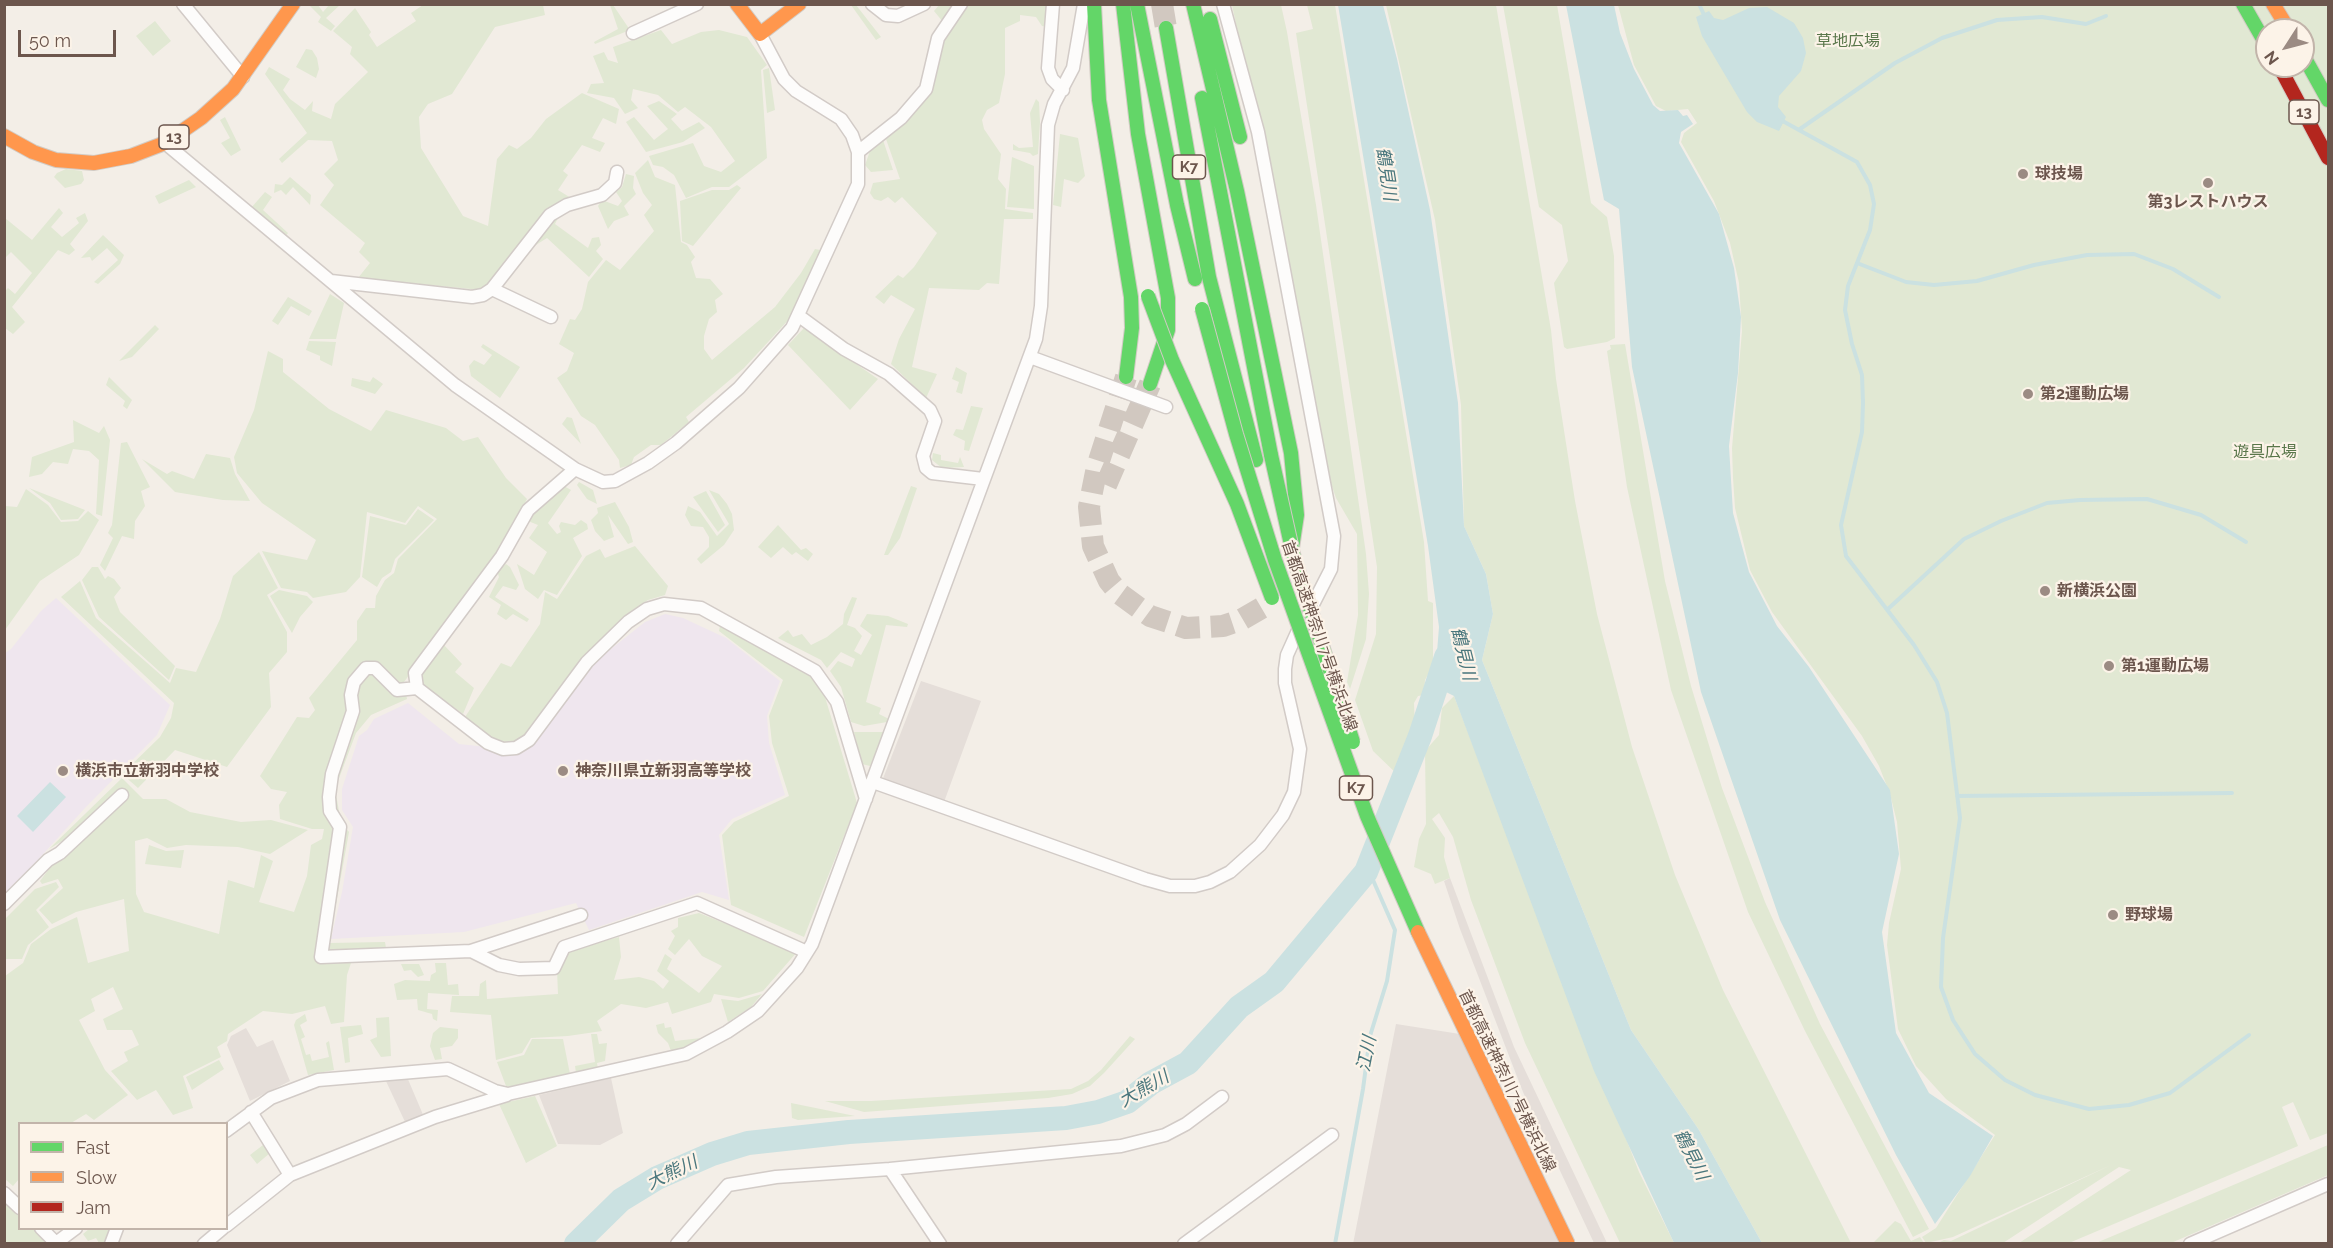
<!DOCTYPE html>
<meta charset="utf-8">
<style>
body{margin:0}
#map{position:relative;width:2333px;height:1248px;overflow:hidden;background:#f3eee7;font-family:Raleway,sans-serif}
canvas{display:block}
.frame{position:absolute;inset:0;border:6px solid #6c564d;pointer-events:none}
.legend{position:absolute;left:18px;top:1122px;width:210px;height:108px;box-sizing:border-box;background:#fcf3e8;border:2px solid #c2b4aa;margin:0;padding:8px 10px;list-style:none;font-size:18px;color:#6c564d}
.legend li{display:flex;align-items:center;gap:12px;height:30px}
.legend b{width:30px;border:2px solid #c2b4aa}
.north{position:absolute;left:2255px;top:18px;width:60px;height:60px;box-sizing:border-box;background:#fcf3e8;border:2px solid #c2b4aa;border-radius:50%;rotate:234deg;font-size:16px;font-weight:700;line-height:24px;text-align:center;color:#6c564d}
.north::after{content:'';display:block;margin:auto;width:21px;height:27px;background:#9b8b83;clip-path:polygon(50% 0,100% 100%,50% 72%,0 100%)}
.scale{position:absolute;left:18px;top:30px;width:98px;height:27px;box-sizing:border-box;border:3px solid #6c564d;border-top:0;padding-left:8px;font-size:18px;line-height:21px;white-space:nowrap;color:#6c564d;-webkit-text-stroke:4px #fcf3e8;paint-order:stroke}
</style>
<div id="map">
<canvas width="2333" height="1248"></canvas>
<div class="frame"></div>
<ul class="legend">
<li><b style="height:8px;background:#63d668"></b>Fast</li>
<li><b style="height:8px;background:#ff974d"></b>Slow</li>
<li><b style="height:8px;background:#b3261e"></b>Jam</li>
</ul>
<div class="north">N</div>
<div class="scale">50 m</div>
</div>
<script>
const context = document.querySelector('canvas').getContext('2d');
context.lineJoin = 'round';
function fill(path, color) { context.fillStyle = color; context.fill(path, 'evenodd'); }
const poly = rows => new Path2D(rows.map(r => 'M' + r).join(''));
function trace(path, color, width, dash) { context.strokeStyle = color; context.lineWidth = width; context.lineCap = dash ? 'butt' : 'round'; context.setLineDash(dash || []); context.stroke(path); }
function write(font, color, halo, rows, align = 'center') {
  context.font = font + ' Raleway,"Noto Sans JP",sans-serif'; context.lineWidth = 4.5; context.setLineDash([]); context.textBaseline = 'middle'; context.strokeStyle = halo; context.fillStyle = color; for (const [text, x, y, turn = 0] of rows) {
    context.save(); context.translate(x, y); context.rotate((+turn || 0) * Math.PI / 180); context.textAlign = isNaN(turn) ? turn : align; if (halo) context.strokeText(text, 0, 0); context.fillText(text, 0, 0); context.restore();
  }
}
fill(poly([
 [921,681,981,701,944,802,882,781],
 [1450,878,1514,1047,1607,1243,1594,1243,1523,1092,1460,929,1444,881],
 [1396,1024,1460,1034,1563,1243,1353,1244],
 [246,1028,257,1047,273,1040,290,1081,250,1101,227,1045,231,1036],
 [407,1077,424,1117,406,1124,385,1079],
 [611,1078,623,1133,600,1145,558,1144,539,1095]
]), '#e5ded9');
fill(poly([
 [56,598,170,705,157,735,85,808,5,896,5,653,11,649,41,611],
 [665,614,683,618,726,638,780,681,767,716,769,743,785,795,732,819,719,835,729,900,702,892,589,930,576,903,464,932,331,939,342,892,353,827,342,810,342,789,359,736,367,730,374,719,408,703,459,744,487,747,645,622]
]), '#efe6ee');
fill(poly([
 [309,5,318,5,323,12,329,5,340,5,326,18,335,26,331,31,318,22,321,17],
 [423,5,543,5,545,15,495,27,452,94,428,104,419,117,421,148,463,216,488,226,497,159,509,145,517,149,531,138,546,119,582,93,619,109,616,124,603,118,592,138,605,143,600,152,582,145,563,171,568,175,558,190,571,198,481,290,358,278,370,263,359,252,365,243,320,205,334,185,324,174,338,160,332,141,308,140,282,163,279,159,307,133,265,74,269,67,290,79,283,90,290,99,305,110,313,101,312,111,331,119,335,104,368,72,350,54,352,47,333,31,355,8,371,32,369,35,377,47,416,21,411,13],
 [610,5,613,5,630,30,595,44,594,42,618,29],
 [851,5,856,5,881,37,876,40],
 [939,5,956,5,943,22,934,11],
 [965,5,1049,5,1046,27,1042,26,1036,17,1020,15,1020,21,1005,28,1005,74,999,103,987,110,982,120,984,129,1001,154,998,179,1006,189,1005,209,1033,213,1033,219,1004,219,999,284,987,283,979,290,929,288,912,367,937,374,926,398,891,364,899,339,915,309,891,295,884,304,875,297,898,275,903,278,914,267,937,233,902,197,895,203,888,197,881,201,874,199,870,193,873,183,900,179,886,139,912,113,940,47],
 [1232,5,1281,5,1287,32,1316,205,1366,554,1369,594,1366,639,1350,689,1347,682,1358,615,1357,534,1336,498,1326,469,1291,271,1285,255],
 [1307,5,1335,5,1424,542,1428,601,1433,603,1433,665,1425,680,1424,695,1418,696,1414,703,1415,730,1405,748,1398,775,1373,751,1355,700,1376,634,1377,567,1296,33,1313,29],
 [1386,5,1496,5,1551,330,1556,379,1575,501,1597,614,1632,747,1675,875,1723,990,1851,1243,1762,1243,1699,1130,1631,1030,1482,660,1493,614,1486,574,1464,526,1461,405,1435,220],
 [1503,5,1557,5,1591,203,1607,217,1614,256,1615,338,1607,342,1567,349,1564,347,1554,283,1568,261,1562,225,1539,207],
 [1618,5,2328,5,2328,1133,2310,1140,2293,1102,2282,1107,2298,1146,2069,1243,2019,1243,2131,1170,2119,1167,2003,1243,1938,1243,1944,1240,1951,1241,2111,1165,1953,1237,1926,1243,1922,1237,1936,1228,1995,1135,1946,1099,1916,1066,1898,1029,1887,945,1889,923,1901,869,1897,822,1890,794,1879,766,1862,736,1772,612,1750,570,1735,508,1733,478,1732,448,1742,331,1739,283,1730,243,1714,201,1681,142,1684,133,1697,123,1688,109,1666,111,1656,106,1634,65],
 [2267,30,2303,30,2303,66,2267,66],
 [155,21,171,41,153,56,136,36],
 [661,30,672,44,701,32,719,30,747,37,767,65,761,70,767,158,729,187,712,187,686,198,674,175,663,167,653,165,649,156,693,143,704,166,721,172,735,161,711,127,685,107,678,112,658,95,633,89,631,100,638,108,625,114,614,98,587,93,591,84,604,83,593,56,604,52,608,60,618,63,613,47],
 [306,49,312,50,317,58,319,69,316,78,296,67],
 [769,68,775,110,767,113,763,70],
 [1036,99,1039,102,1040,122,1038,154,1033,156,1030,153,1013,150,1013,144,1019,148,1033,147,1030,113],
 [659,101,677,114,671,119,682,131,699,122,705,128,683,142,646,152,626,122,634,117,654,140,668,129,647,106],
 [225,117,241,150,231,156,221,143,230,138,220,120],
 [1060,134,1078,138,1085,176,1078,183,1064,179,1061,207,1053,205],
 [883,140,893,170,871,172,865,165,870,151],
 [1012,157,1034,166,1034,209,1007,207],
 [648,160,655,177,675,185,681,242,687,245,695,257,691,262,696,278,710,279,723,294,715,300,717,312,709,319,704,336,704,349,712,360,775,307,801,273,815,249,820,250,793,315,744,368,686,417,689,422,661,445,651,445,634,457,631,465,620,468,619,460,595,425,581,416,557,378,567,371,574,353,559,344,570,319,575,320,582,309,588,282,606,260,620,270,654,231,644,215,652,205,643,193,635,173],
 [66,169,82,171,84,180,81,184,65,188,54,177,57,173],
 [626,174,634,176,633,188,636,194,624,206,629,215,614,221,608,229,598,206,602,200,618,206,622,201,616,192,622,187],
 [290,177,311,195,310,205,293,187,286,195,281,190,274,193,275,184,282,185],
 [189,180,196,187,159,204,155,196],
 [737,185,741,188,693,246,682,241,680,201,712,190,729,190],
 [265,192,272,197,263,210,288,233,285,237,251,208],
 [59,208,63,213,51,227,62,237,79,223,76,218,85,213,88,221,70,244,75,250,69,255,58,250,12,307,25,322,13,334,5,328,5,291,8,288,15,294,32,273,11,252,5,258,5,218,32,240],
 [561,212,555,224,588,248,592,238,599,237,601,245,596,251,603,259,589,277,547,238,531,248,552,217],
 [103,235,124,255,120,264,98,284,94,282,118,260,107,248,92,261,90,257,81,258],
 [330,294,344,303,336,339,309,339],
 [288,297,312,311,309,316,291,306,278,325,272,321],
 [155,325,159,329,132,357,119,361],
 [804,328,878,379,850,410,788,345],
 [309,341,336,342,332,366,320,360,320,356,306,350],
 [483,344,520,367,500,398,471,376,469,366,474,360,484,365,492,355,481,347],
 [1625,344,1665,581,1691,686,1722,788,1765,902,1820,1024,1929,1229,1913,1237,1805,1031,1748,912,1671,690,1627,487,1607,351,1611,349,1610,345],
 [268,351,283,359,283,372,329,409,371,431,386,410,446,428,463,441,478,437,506,478,527,499,509,534,470,593,404,682,407,699,371,715,356,733,335,789,341,822,349,832,329,943,385,942,388,959,352,960,347,975,344,1022,331,1024,325,1006,292,1014,263,1011,228,1034,227,1041,217,1047,221,1057,183,1076,193,1108,173,1115,156,1090,137,1100,111,1071,128,1061,124,1052,139,1045,132,1030,107,1030,103,1019,123,1009,113,987,91,999,95,1011,79,1020,105,1070,128,1095,94,1120,86,1114,71,1123,20,1124,19,1179,13,1186,5,1179,5,976,23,963,31,944,51,929,77,917,88,963,129,951,124,899,76,912,52,924,39,910,63,888,58,879,42,884,40,881,54,862,63,860,79,843,69,837,49,849,122,778,143,799,166,799,190,812,241,822,271,820,308,830,270,854,238,847,186,845,167,848,147,838,135,841,136,894,144,912,219,934,228,880,254,888,261,855,273,861,259,902,294,912,307,876,311,845,322,839,324,829,312,829,280,819,279,805,287,792,271,789,260,776,297,717,309,718,315,710,309,698,357,640,357,621,366,608,375,608,376,596,385,580,394,573,398,559,437,519,418,506,405,523,367,512,360,577,346,592,313,598,307,592,281,588,262,551,307,560,316,540,262,503,237,473,234,457,254,410],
 [956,367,967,373,962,394,956,392,959,382,952,379],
 [109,377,132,400,127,409,123,406,125,401,106,385],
 [373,377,383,384,375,394,351,386,352,378,370,382],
 [971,406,983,408,969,451,964,450,965,441,953,435,956,429,963,430],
 [567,417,572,418,581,444,562,424],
 [73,420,99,433,104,426,110,440,102,516,96,514,99,460,89,451,73,449,68,464,53,462,42,474,29,477,32,457,74,442],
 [127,442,150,487,141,491,145,506,135,521,134,539,122,536,105,571,100,565,113,538,108,533,112,525,121,443],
 [933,453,941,455,941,460,958,463,960,457,964,467,942,468,932,460],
 [206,454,230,458,235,474,250,501,223,500,175,492,142,459,167,474,172,471,194,479],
 [579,482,593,490,597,504,587,499,577,485],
 [564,486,571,490,548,523,557,534,561,532,559,526,561,522,575,525,581,520,587,524,588,529,573,538,582,556,557,595,544,590,538,599,525,589,517,564,534,575,547,552,529,538,538,525,528,521,532,512],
 [911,486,917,488,900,538,888,555,884,555],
 [29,488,85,510,78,519,61,520,50,503],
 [26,489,48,505,61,522,78,521,88,511,99,520,79,555,40,581,5,630,5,506,17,507],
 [709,490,719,494,727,504,732,514,734,530,724,545,701,564,697,559,709,547,709,537,703,527,691,526,685,515,688,506,700,512,717,536,729,524],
 [706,491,725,525,718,532,693,497],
 [615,502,629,527,633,542,628,544,608,515,614,537,604,541,595,531,591,520,598,513,597,508],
 [418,509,434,520,395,559,391,572,382,578,377,587,362,577,370,516,406,525],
 [778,525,801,550,806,548,813,554,808,561,796,552,792,555,783,547,771,558,758,547],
 [635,546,668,586,665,595,648,600,630,612,600,640,528,738,517,743,505,744,490,738,465,717,501,663,511,667,540,624,545,592,557,599,586,556,600,549,605,558],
 [259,552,278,588,267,595,287,632,287,652,269,673,271,707,227,767,175,750,138,788,122,774,160,737,171,718,174,703,61,597,80,581,96,618,170,683,176,668,196,672,220,619,233,576],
 [506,564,510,567,519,585,516,590,503,586,495,597,529,619,527,622,513,614,506,620,497,614,501,605,489,597,499,577,497,571],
 [92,567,98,567,105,579,108,576,114,579,121,588,114,597,120,612,175,666,169,680,99,617,82,580],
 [279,590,307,596,313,602,300,617,292,633,270,596],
 [852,597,857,598,847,625,855,628,862,636,854,651,861,655,872,635,860,626,867,614,888,616,908,624,907,627,886,625,866,702,881,708,879,714,889,719,887,722,864,726,851,722,841,687,830,671,838,661,852,667,855,659,841,652,827,668,821,660,778,638,788,630,793,637,802,634,811,645,827,637,843,624,844,614],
 [720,626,811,673,825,697,857,803,804,937,731,905,722,835,734,822,789,796,772,743,769,716,783,680,719,631],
 [443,644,462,664,455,672,474,688,463,714,422,684,420,674],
 [1454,696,1639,1172,1674,1243,1620,1243,1525,1043,1471,900,1453,837,1439,813,1432,819,1445,838,1444,857,1450,878,1435,884,1431,874,1414,867,1419,839,1426,824,1425,751,1439,735,1442,708],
 [854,732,885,732,870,766,862,764],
 [149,845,166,851,184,850,181,868,145,864],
 [56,882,59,887,36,910,49,927,28,945,22,959,5,959,5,919,35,889],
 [699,913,797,952,763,991,739,998,714,994,711,1002,672,1014,668,1002,646,1008,621,1004,597,1021,602,1031,568,1036,531,1038,522,1053,496,1060,491,1015,450,1012,452,996,479,996,480,984,486,980,487,999,558,994,557,970,568,950,619,937,621,957,614,980,639,977,654,981,663,989,669,981,657,971,665,954,672,959,667,969,699,993,722,966,702,956,689,939,675,955,668,949,675,936,671,931,678,927,678,918],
 [435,963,446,963,448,985,458,984,459,995,428,993,427,1009,438,1010,437,1021,433,1019,432,1014,418,1010,417,999,397,1000,394,984,405,980,430,981,431,975,436,972],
 [401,964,419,964,424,975,418,977,411,970,404,971],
 [762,994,751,1007,728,1022,721,999,738,1001],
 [305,1014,307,1021,300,1025,305,1037,301,1039,306,1055,310,1054,312,1061,329,1057,326,1043,329,1041,334,1070,308,1075,294,1025,296,1020],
 [389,1017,391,1056,381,1057,370,1040,377,1037,376,1018],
 [664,1023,665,1028,671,1027,675,1041,701,1038,684,1049,671,1051,668,1043,658,1033,656,1025],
 [361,1025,363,1034,348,1038,350,1062,345,1063,340,1027],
 [440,1027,458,1029,458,1038,452,1046,440,1048,442,1059,435,1060,430,1046,433,1033],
 [591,1034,597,1034,599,1044,607,1043,605,1061,597,1063,598,1069,576,1073,575,1066,595,1062],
 [1130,1036,1135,1039,1104,1073,1090,1086,1072,1094,1048,1098,864,1112,825,1101,871,1101,1071,1089,1088,1081,1101,1070],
 [532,1039,563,1039,570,1074,514,1087,506,1086,497,1062,524,1055],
 [219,1060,224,1069,192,1090,186,1077],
 [535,1096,557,1146,526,1163,499,1104],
 [791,1103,855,1116,798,1120,792,1118],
 [263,1145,270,1153,257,1164,250,1155],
 [2328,1145,2328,1175,2171,1243,2096,1243],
 [4,1200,19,1214,20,1228,34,1229,50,1243,5,1243],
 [1895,1221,1901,1224,1911,1241,1920,1237,1924,1243,1873,1243],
 [89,1229,112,1229,105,1243,99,1243,96,1238,88,1241,83,1234]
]), '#e1e8d3');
fill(poly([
 [1338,5,1383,5,1397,59,1430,210,1458,403,1464,526,1486,574,1493,614,1482,660,1631,1030,1699,1130,1762,1243,1674,1243,1594,1071,1454,696,1428,683,1436,665,1439,627,1428,546],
 [1566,5,1614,5,1620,33,1634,69,1653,105,1660,111,1678,110,1683,116,1687,115,1693,124,1681,132,1679,143,1719,214,1734,268,1741,317,1738,373,1729,446,1733,513,1749,572,1777,626,1809,667,1890,790,1899,854,1882,932,1896,1033,1929,1093,1993,1136,1970,1176,1935,1224,1896,1155,1780,920,1701,692,1632,367,1619,209,1604,200],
 [1767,7,1794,23,1803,38,1806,53,1801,71,1779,96,1778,107,1786,117,1779,131,1757,122,1747,112,1702,36,1696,17,1709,11,1714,18,1723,20,1749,8],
 [50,782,66,797,33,832,17,816]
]), '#cbe1e1');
trace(poly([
 [1699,4,1705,17],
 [1779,119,1857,162,1870,185,1874,204,1870,230,1848,286,1845,310,1852,344,1862,375,1863,403,1862,432,1841,525,1846,556,1914,645,1937,682,1947,713,1960,818,1943,938,1941,987,1953,1020,1975,1054,2005,1080,2035,1095,2089,1109,2129,1105,2170,1093,2249,1035],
 [1800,129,1895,63,1942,38,1997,20,2042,17,2086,24,2106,16],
 [1857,263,1906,282,1934,285,1977,281,2034,265,2087,255,2134,254,2173,269,2219,297],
 [1888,609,1964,539,2001,521,2047,503,2080,500,2147,499,2201,515,2246,542],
 [1957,796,2232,793],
 [1335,1244,1363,1089,1370,1036,1387,981,1395,930,1373,880,1366,872]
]), '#cbe1e1', 4);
trace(poly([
 [576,1244,621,1200,657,1178,712,1154,748,1143,849,1132,1066,1118,1098,1112,1127,1102,1151,1083,1188,1063,1239,1007,1274,982,1366,872,1420,736,1446,657]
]), '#cbe1e1', 24);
trace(poly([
 [1162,4,1166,28],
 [1126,377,1097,467,1089,507,1093,546,1109,581,1120,594,1150,616,1186,628,1223,626,1241,620,1270,603],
 [1106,485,1150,384]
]), '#d1c8c0', 22, [22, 11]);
const street = poly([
 [183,4,243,77],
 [872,4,886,15,898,16,924,4],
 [1053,4,1048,68,1052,79,1063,90],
 [1223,4,1258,132,1334,536,1331,569,1309,612],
 [633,33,697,4],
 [760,34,784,79,796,91,841,119,852,135,858,152,858,184,792,328,739,388,676,443,648,463,615,481,603,482,575,469,528,510,502,556,415,673,417,688,488,743,503,749,516,748,529,740,587,662,628,622,647,609,664,604,701,608,815,671,837,702,866,799],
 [165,143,455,385,575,469],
 [858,152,901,118,926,89,938,38,961,4],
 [331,281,472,297,483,295,492,289,550,215,567,205,602,195,615,183,617,172],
 [492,289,551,317],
 [799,316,844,349,889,374,930,410,935,421,923,456,926,468,932,473,983,479],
 [1030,357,1166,407],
 [417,688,397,690,375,668,366,668,354,682,351,695,353,711,332,774,329,797,330,811,340,827,321,957,471,951,581,915],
 [873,782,1145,879,1170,886,1195,886,1210,882,1230,872,1260,845,1283,815,1294,792,1300,749,1285,683,1285,669,1287,655,1300,626],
 [4,904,48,860,60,853,122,795],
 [471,951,499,965,519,969,554,968,564,947,697,903,807,952],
 [251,1112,290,1175],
 [226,1131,271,1098,318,1080,448,1069,495,1091,508,1094,686,1054,727,1032,758,1011,797,968,812,944,1036,339,1041,306,1048,125,1054,104,1073,68,1084,4],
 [890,1169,1121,1146,1165,1135,1186,1124,1222,1097],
 [4,1193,20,1208],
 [226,1226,290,1175,435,1117,507,1095],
 [41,1228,56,1243,76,1228],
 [111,1244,117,1228],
 [204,1244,223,1228],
 [677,1244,728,1185,776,1177,890,1169,940,1244],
 [1184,1244,1332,1135],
 [2190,1244,2328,1184]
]);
const fast = poly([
 [1094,4,1099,100,1131,297,1132,328,1126,377],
 [1123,4,1138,134,1168,298,1168,330,1150,384],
 [1137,4,1177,205,1195,279],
 [1193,4,1237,191,1291,453,1297,515,1292,548],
 [2243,4,2267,46],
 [1210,19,1240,137],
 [1166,28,1209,277,1256,460],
 [2303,55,2328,100],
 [1202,98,1271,455]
]);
const slow = poly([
 [737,4,760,34,799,4],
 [2273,4,2289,30],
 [4,136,33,152,56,160,94,163,131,156,165,143,201,118,233,89,293,4]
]);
const jam = poly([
 [2279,66,2328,158]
]);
trace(street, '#d2cbc7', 15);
trace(fast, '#d2cbc4', 16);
trace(slow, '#d2cbc4', 16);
trace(jam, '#d2cbc4', 16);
trace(street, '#fdfcfb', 12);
trace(fast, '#63d668', 14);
trace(slow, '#ff974d', 14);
trace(jam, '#b3261e', 14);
const fastBridge = poly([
 [1148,296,1172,360,1237,504,1272,598],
 [1202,309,1236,434,1275,560,1367,816,1418,932],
 [1271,455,1294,558,1353,742]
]);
const slowBridge = poly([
 [1418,932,1568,1244]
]);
trace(fastBridge, '#d2cac5', 16, []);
trace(slowBridge, '#d2cac5', 16, []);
trace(fastBridge, '#63d668', 14);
trace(slowBridge, '#ff974d', 14);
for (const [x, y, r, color] of [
 [2023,174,6,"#9b8b83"],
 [2208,183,6,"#9b8b83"],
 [2028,394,6,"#9b8b83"],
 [2045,591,6,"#9b8b83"],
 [2109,666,6,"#9b8b83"],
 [63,771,6,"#9b8b83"],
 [563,771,6,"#9b8b83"],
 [2113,915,6,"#9b8b83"]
]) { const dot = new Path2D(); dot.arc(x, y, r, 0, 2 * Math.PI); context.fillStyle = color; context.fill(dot); trace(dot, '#fcf3e8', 2); }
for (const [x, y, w] of [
 [2304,112,30],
 [174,137,30],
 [1189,167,33],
 [1356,788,33]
]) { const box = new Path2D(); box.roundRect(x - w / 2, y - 12, w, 24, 4.5); context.fillStyle = '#fcf3e8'; context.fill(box); trace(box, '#6c564d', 1.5); }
write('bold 15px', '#6c564d', null, [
 ["13",2304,112],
 ["13",174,137],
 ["K7",1189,167],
 ["K7",1356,788]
]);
write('16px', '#59764a', '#fcf3e8', [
 ["草地広場",1848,41],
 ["遊具広場",2265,452]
]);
write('bold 16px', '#6c564d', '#fcf3e8', [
 ["球技場",2035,174],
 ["第3レストハウス",2208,202,"center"],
 ["第2運動広場",2040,394],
 ["新横浜公園",2057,591],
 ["第1運動広場",2121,666],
 ["横浜市立新羽中学校",75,771],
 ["神奈川県立新羽高等学校",575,771],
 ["野球場",2125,915]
], 'left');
write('16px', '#6c564d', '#fcf3e8', [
 ["首都高速神奈川7号横浜北線",1319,636,71],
 ["首都高速神奈川7号横浜北線",1507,1081,64]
]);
write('italic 18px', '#4a777d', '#fcf3e8', [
 ["鶴見川",1386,174,81],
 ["鶴見川",1463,654,76],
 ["江川",1367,1054,-79],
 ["大熊川",1144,1089,-30],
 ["鶴見川",1691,1155,63],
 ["大熊川",672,1173,-26]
]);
</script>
